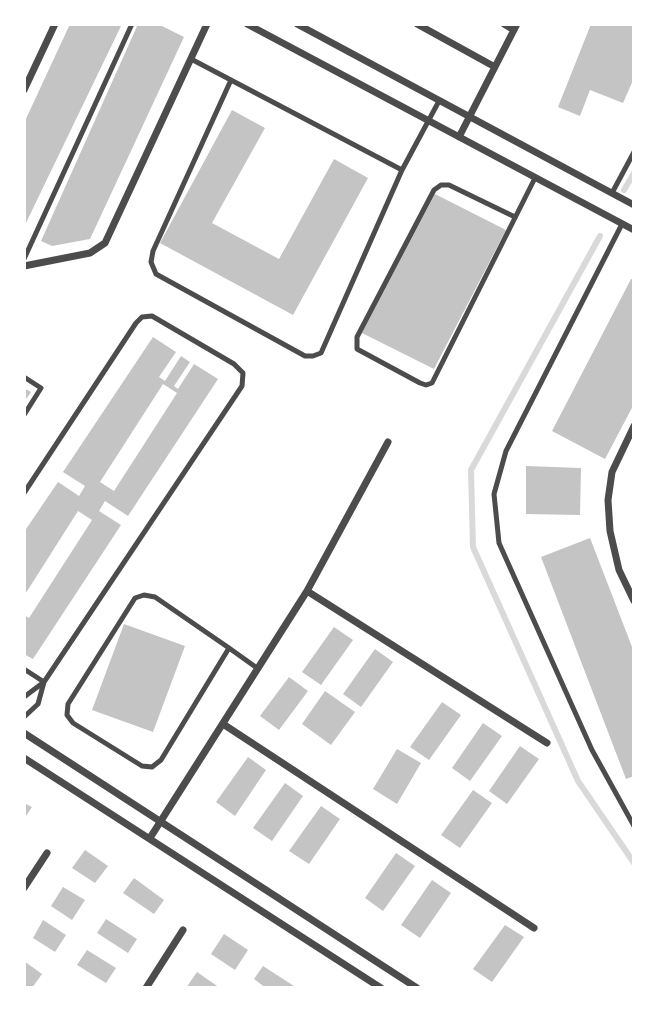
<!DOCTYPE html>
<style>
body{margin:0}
#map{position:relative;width:658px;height:1012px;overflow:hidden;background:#fff;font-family:"Source Serif 4",serif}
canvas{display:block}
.frame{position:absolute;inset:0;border:26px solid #fff;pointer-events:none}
</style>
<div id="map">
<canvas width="658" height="1012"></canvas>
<div class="frame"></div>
</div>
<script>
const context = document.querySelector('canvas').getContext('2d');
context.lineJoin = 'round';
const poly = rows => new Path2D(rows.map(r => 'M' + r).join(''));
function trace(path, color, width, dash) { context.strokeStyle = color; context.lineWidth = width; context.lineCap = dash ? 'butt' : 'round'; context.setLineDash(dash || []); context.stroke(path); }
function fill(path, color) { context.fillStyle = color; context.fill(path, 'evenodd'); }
trace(poly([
 [624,190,634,173],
 [600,236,471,470,473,547,578,781,634,863]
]), '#d9d9d9', 6);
fill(poly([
 [70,24,122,24,24,227,24,123],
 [138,24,158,24,184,37,90,239,52,246,41,241],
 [591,24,634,24,634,78,623,103,590,90,580,116,558,107],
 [232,110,265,128,212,223,279,259,334,159,368,178,293,315,160,243],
 [435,194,506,230,434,369,362,333],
 [631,279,634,280,634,404,605,459,552,431],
 [153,337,176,352,159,377,165,381,181,356,190,362,174,386,178,389,194,364,218,379,128,516,105,501,99,511,121,525,33,659,24,654,24,615,29,618,92,520,78,511,24,596,24,532,58,482,79,496,85,486,63,472],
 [163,384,177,393,114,491,100,482],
 [24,388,31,392,24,402],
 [526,466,581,468,580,515,526,514],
 [590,538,634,652,634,776,626,779,541,557],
 [124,624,185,646,153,732,92,710],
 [334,627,353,640,321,685,302,672],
 [375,649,393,662,361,707,343,694],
 [289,677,308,691,279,730,260,716],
 [325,691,355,712,331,745,302,724],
 [442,702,461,715,429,760,410,747],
 [483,723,502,736,470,781,452,768],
 [520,746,539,759,507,804,489,791],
 [397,749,421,763,397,804,373,789],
 [248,757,266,770,235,816,216,802],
 [285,783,303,796,272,841,253,828],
 [473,790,492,803,460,848,441,835],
 [24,803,32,807,24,819],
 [321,806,340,819,309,864,289,851],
 [85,850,108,866,95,883,72,868],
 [396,853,415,866,383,911,365,898],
 [134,878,164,900,154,914,123,893],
 [432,880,451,893,420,938,401,925],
 [63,887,85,900,72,920,51,906],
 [106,919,137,939,128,953,97,933],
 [43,920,66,935,55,952,33,938],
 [505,925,524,937,492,982,473,969],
 [224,934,248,950,235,970,211,954],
 [87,950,116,968,106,983,77,965],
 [24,961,42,974,32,988,24,988],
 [263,966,294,986,293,988,266,988,254,979],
 [197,972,220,988,186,988]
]), '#c4c4c4');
trace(poly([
 [191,59,402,170],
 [231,80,153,251,151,262,156,274,305,356,313,356,321,353,402,170,439,101],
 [612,193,634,152],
 [515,217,449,185,441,185,434,190,357,337,357,349,420,383,426,385,432,383,535,178],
 [622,224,506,451,494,494,499,543,592,750,634,826],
 [24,259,132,24],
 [24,377,41,388,24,415],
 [24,493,136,323,142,317,152,316,234,364,243,373,242,386,44,682,24,697],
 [229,648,161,760,152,767,142,766,73,723,67,715,68,704,135,598,144,595,155,597,229,648,257,668],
 [24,669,44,682],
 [24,717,38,704,44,682]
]), '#4c4c4c', 5);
trace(poly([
 [247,24,634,230],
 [297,24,634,205],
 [417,24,495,67],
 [504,24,514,30],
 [24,90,55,24],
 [459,137,517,24],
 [24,266,90,253,105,243,207,24],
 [634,426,612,472,608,500,610,531,619,570,634,601],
 [307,591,547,743],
 [223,724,534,928],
 [24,733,417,988],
 [24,758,381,988],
 [150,838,307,591,388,442],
 [24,888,47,853],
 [146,988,183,930]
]), '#4c4c4c', 7);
</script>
